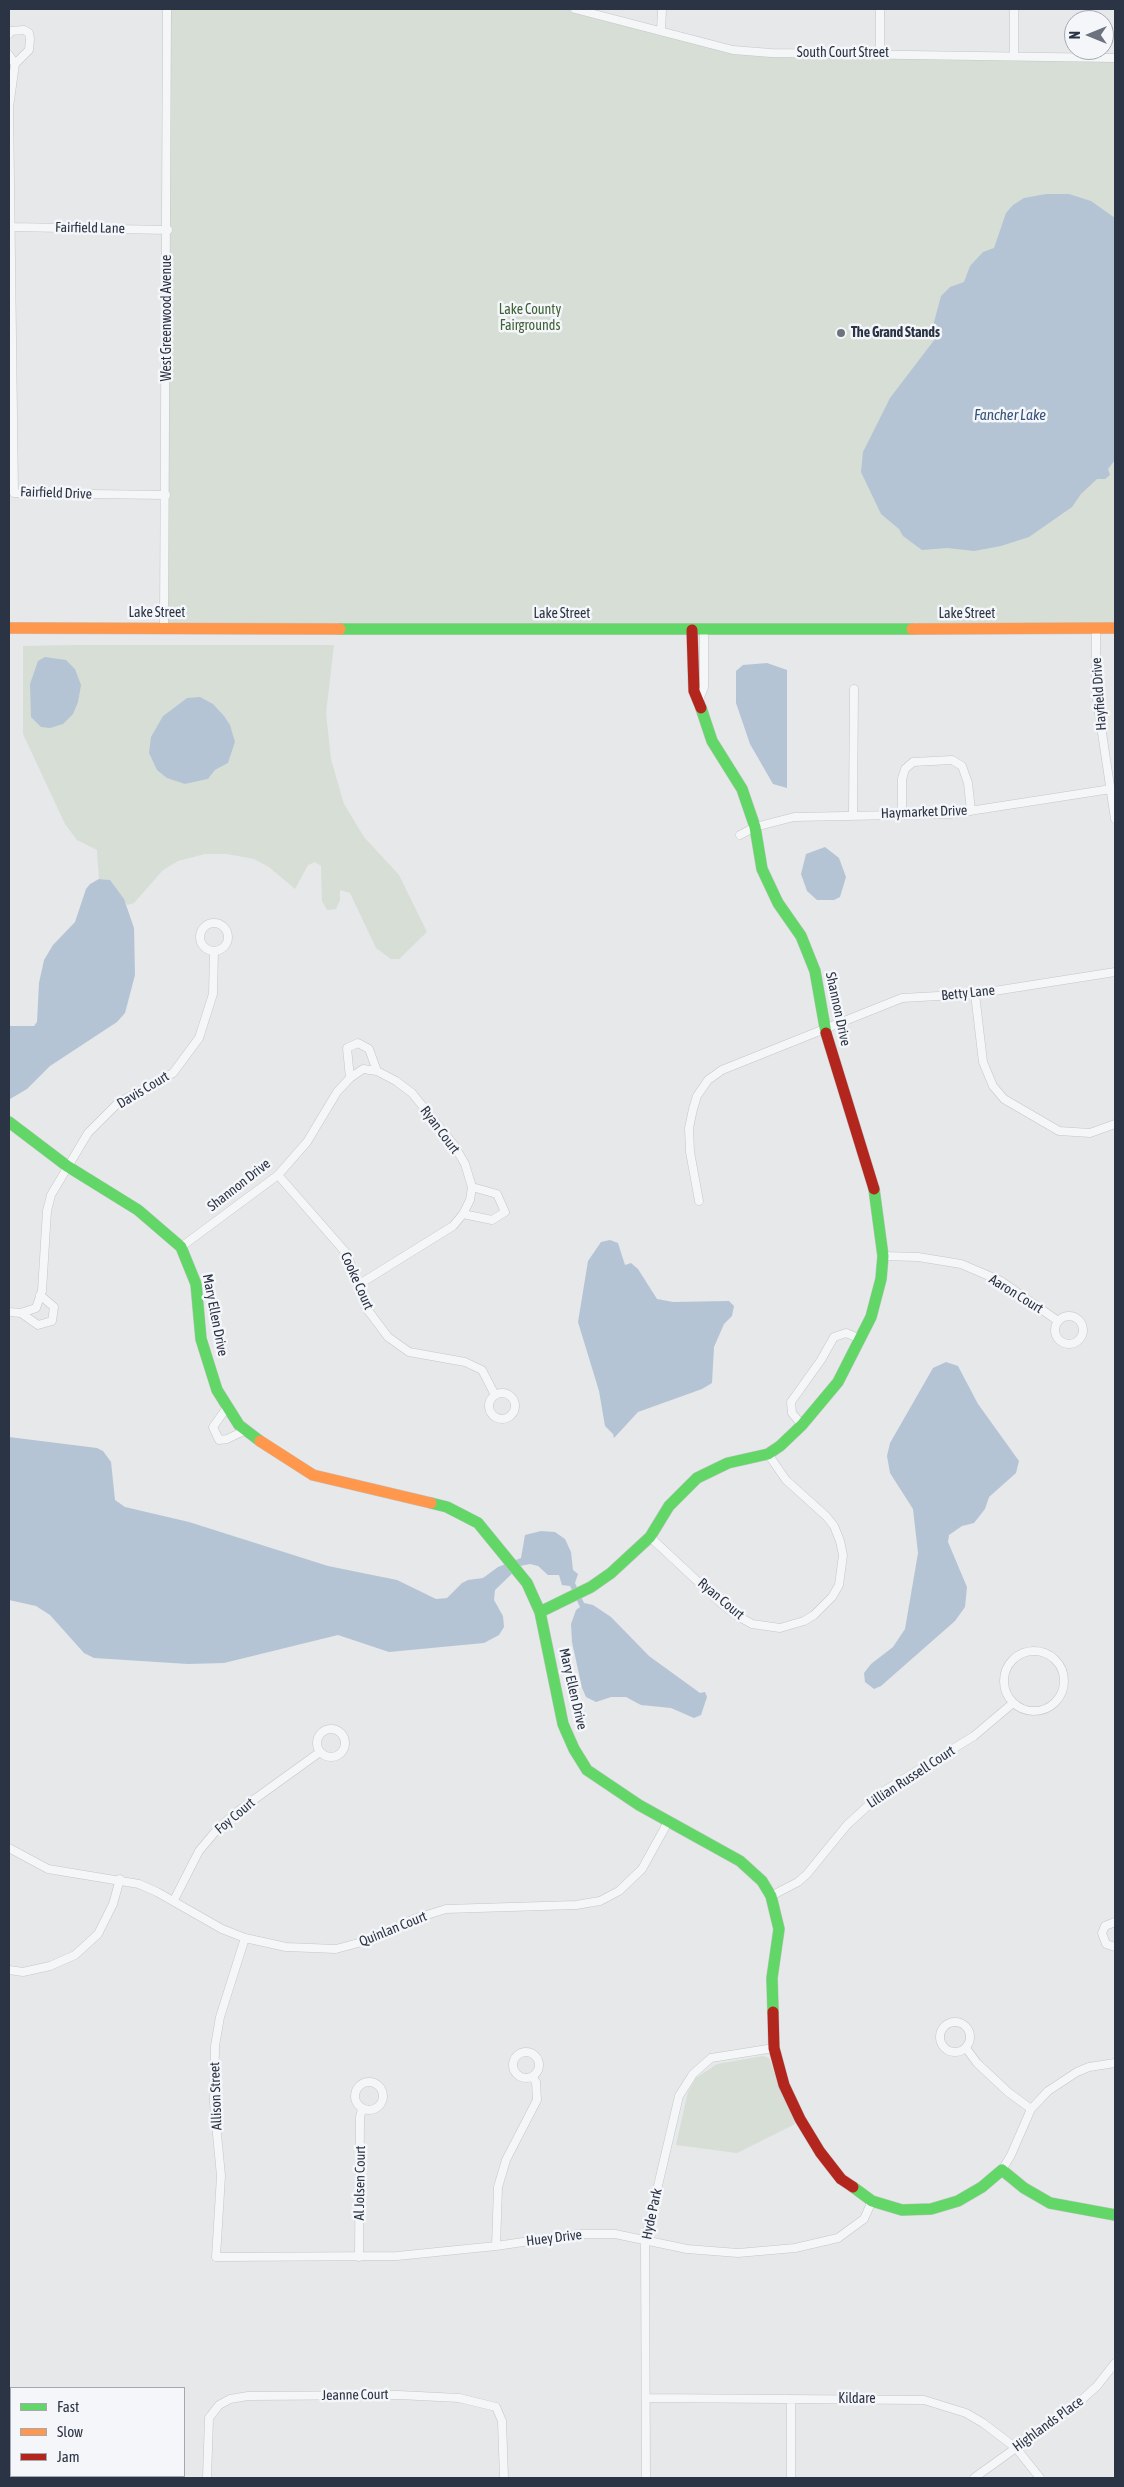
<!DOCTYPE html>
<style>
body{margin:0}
#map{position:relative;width:1124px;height:2487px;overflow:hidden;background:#e6e8ea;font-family:"Asap Condensed",sans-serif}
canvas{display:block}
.frame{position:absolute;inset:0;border:10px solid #2b3445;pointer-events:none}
.legend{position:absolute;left:10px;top:2387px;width:175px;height:90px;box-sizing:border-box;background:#f4f6f9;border:1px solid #a4a8b1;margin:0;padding:6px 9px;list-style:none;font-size:15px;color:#2b3445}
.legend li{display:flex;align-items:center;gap:10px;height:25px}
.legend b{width:25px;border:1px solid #a4a8b1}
.north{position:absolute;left:1064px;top:10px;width:50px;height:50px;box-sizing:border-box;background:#f4f6f9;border:1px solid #a4a8b1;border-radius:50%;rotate:270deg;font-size:14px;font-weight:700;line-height:20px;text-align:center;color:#2b3445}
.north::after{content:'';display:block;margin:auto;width:18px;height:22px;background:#6c737f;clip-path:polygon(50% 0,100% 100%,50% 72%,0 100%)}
</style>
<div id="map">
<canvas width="1124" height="2487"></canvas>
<div class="frame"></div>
<ul class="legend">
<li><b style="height:6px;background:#63d668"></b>Fast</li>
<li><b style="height:6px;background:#ff974d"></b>Slow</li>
<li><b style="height:6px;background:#b3261e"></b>Jam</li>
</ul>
<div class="north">N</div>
</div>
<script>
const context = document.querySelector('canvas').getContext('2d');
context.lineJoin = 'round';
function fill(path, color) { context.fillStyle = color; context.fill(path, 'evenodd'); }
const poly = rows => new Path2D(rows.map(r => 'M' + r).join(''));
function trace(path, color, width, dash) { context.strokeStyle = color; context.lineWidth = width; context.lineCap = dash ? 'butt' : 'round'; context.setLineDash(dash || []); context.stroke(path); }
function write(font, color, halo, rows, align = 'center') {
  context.font = font + ' "Asap Condensed",sans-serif'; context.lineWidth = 5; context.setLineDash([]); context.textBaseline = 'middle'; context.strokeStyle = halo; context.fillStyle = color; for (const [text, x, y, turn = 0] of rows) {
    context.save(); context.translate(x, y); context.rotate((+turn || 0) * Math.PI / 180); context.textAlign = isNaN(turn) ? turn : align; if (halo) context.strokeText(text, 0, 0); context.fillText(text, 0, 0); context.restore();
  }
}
fill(poly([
 [167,9,575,9,730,48,1115,58,1115,628,165,629],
 [74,645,334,645,326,713,331,759,337,780,344,804,364,837,399,875,427,932,399,959,391,959,376,948,350,893,340,890,340,900,336,909,327,910,322,901,321,866,315,862,308,865,295,889,269,867,254,859,227,854,205,854,178,861,163,870,134,903,127,905,110,880,99,879,97,850,77,840,65,824,23,734,23,646],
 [187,698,235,742,228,763,215,770,208,779,185,784,163,716],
 [763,2056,769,2058,795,2124,737,2153,676,2145,688,2092,696,2078,717,2064]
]), '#d6ded6');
fill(poly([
 [1046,194,1069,194,1091,201,1115,218,1115,460,1108,469,1110,475,1105,479,1097,479,1081,494,1072,507,1029,537,1001,546,974,551,947,548,922,550,903,536,899,529,881,514,861,472,863,452,890,398,935,339,933,326,941,296,950,287,964,282,970,266,983,252,994,248,1006,213,1013,205,1024,198],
 [45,657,66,660,75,669,81,685,78,702,73,714,63,724,50,728,41,727,31,717,30,684,38,661],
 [767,663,787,670,787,788,773,784,750,744,736,703,736,671,743,665],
 [200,697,213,704,224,716,230,725,235,742,228,763,215,770,208,779,185,784,167,778,157,770,149,753,151,737,163,716,187,698],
 [825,847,839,858,846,877,840,897,834,900,817,900,807,891,801,874,806,854],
 [99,879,110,880,124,899,134,928,135,975,125,1013,117,1022,50,1066,27,1089,10,1099,9,1026,34,1026,37,1022,39,983,44,960,53,945,75,922,86,889,90,884],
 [610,1240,618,1243,625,1265,631,1263,638,1269,657,1299,673,1302,729,1301,734,1306,732,1316,724,1324,714,1347,712,1383,702,1389,638,1412,614,1438,613,1434,605,1426,599,1391,578,1322,588,1261,601,1242],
 [946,1362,958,1366,978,1404,1019,1461,1016,1473,989,1497,985,1509,974,1523,962,1526,949,1535,948,1542,967,1587,965,1607,955,1621,881,1686,874,1689,865,1682,864,1673,871,1664,893,1647,905,1629,918,1553,913,1509,890,1473,887,1456,890,1443,933,1368],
 [9,1437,97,1448,103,1451,111,1462,115,1500,125,1507,189,1522,328,1566,397,1580,436,1599,447,1598,462,1583,468,1580,483,1578,498,1567,521,1558,525,1535,541,1531,555,1532,565,1539,571,1552,573,1570,578,1574,575,1583,584,1603,593,1605,611,1617,649,1656,700,1693,705,1692,707,1697,701,1715,694,1718,671,1708,641,1705,626,1697,611,1697,596,1702,586,1697,582,1688,572,1642,571,1624,576,1610,580,1607,570,1586,562,1585,559,1575,548,1575,538,1566,530,1564,520,1566,495,1590,494,1600,503,1616,504,1627,499,1635,484,1643,389,1652,338,1635,224,1663,188,1664,94,1658,84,1653,50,1615,36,1606,9,1600]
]), '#b4c4d5');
const street = poly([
 [575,9,733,50,771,53,1115,58],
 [880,9,880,53],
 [661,31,662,9],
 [9,34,11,31,24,30,29,33,30,39,29,50,15,64,9,107,14,493,166,495],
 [9,55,15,64],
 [1014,55,1014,9],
 [11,227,168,230],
 [164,627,167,9],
 [1096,628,1096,693,1115,819],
 [699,700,704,687,704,630],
 [853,814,854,689],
 [902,814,902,779,905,769,913,762,952,760,962,766,968,783,971,811],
 [740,835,755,827,794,817,950,814,1111,789],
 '200 937a14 14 0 1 1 28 0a14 14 0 1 1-28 0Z',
 [975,994,983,1062,993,1086,1004,1099,1059,1131,1090,1133,1115,1124],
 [350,1078,347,1048,358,1043,369,1049,377,1071],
 [278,1175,347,1254,367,1309,388,1337,409,1352,465,1362,482,1370,495,1395],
 [699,1201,690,1152,689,1128,693,1109,697,1096,708,1080,722,1070,902,998,975,994,1115,972],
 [463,1214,492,1220,505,1212,497,1194,472,1187],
 [181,1247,278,1175,307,1142,337,1092,350,1078,363,1069,377,1071,396,1081,412,1093,454,1145,465,1164,472,1187,470,1200,463,1214,453,1226,358,1285],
 [883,1256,918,1257,961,1264,1001,1281,1058,1321],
 [9,1312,21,1313,36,1308,42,1291,47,1211,51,1195,88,1133,118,1103,173,1073,199,1038,213,994,214,951],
 [21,1313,38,1325,52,1321,54,1307,40,1295],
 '1055 1330a14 14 0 1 1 28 0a14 14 0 1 1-28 0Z',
 '489 1406a13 13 0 1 1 26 0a13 13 0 1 1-26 0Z',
 [228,1406,213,1427,219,1440,227,1439,246,1430],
 [802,1425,792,1413,791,1402,821,1360,834,1337,846,1333,861,1339],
 [650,1537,722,1604,736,1615,752,1624,780,1628,804,1621,814,1615,832,1597,839,1585,843,1555,840,1541,834,1526,826,1516,786,1480,768,1454],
 '1004 1681a30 30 0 1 1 60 0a30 30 0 1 1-60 0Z',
 '317 1743a14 14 0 1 1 28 0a14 14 0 1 1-28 0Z',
 [9,1848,48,1869,139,1884,157,1892,222,1929,245,1938,286,1947,336,1949,373,1939,414,1919,446,1909,576,1905,600,1901,619,1891,642,1869,668,1822],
 [771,1896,798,1882,807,1874,847,1825,884,1791,974,1736,1013,1703],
 [174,1900,199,1851,215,1832,234,1814,320,1752],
 [1115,1922,1105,1926,1102,1933,1106,1944,1115,1947],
 [245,1938,220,2017,215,2046,214,2103,221,2176,216,2257,397,2256,496,2246,578,2234,615,2234,687,2249,738,2253,795,2248,838,2238,864,2219,872,2201],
 [9,1970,23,1972,50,1966,75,1955,98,1934,113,1904,120,1879],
 '940 2037a15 15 0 1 1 30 0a15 15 0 1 1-30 0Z',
 [966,2048,977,2063,1008,2092,1031,2109],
 '513 2065a13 13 0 1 1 26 0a13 13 0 1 1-26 0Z',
 '355 2096a14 14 0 1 1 28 0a14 14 0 1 1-28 0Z',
 [1002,2170,1011,2155,1031,2109,1048,2091,1077,2072,1089,2067,1115,2063],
 [496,2246,498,2187,506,2160,537,2100,536,2082,532,2077],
 [359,2257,360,2117,362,2109],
 [646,2398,924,2400,966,2413,983,2423,1016,2448,1040,2478],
 [791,2399,791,2478],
 [207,2478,209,2418,219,2405,230,2399,248,2396,399,2395,459,2398,496,2407,502,2421,504,2478],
 [646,2478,645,2241,679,2096,693,2074,711,2058,774,2048],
 [974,2478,1077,2404,1097,2386,1115,2363]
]);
const fast = poly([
 [340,629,912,629],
 [701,708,712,741,742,789,755,827,762,869,778,903,801,936,815,971,826,1033],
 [9,1122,67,1166,138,1210,181,1247,196,1284,201,1339,217,1390,239,1425,260,1441],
 [431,1503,447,1507,478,1523,527,1583,540,1612,563,1724,574,1749,587,1770,639,1805,740,1861,762,1881,771,1896,779,1929,772,1978,773,2012],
 [540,1612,591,1587,611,1573,650,1537,669,1506,697,1478,728,1463,768,1454,780,1446,802,1425,838,1382,871,1317,881,1279,883,1256,874,1189],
 [853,2187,872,2201,902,2210,931,2209,958,2201,982,2187,1002,2170,1024,2188,1050,2203,1115,2215]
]);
const slow = poly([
 [9,628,340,629],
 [912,629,1115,628],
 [260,1441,313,1475,431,1503]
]);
const jam = poly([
 [692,630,694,691,701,708],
 [826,1033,874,1189],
 [773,2012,774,2048,784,2085,800,2119,820,2152,841,2179,853,2187]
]);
trace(street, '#c4c6c8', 9);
trace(fast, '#c4c6c8', 12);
trace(slow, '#c4c6c8', 12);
trace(jam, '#c4c6c8', 12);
trace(street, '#f5f6f7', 8);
trace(fast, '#63d668', 11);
trace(slow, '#ff974d', 11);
trace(jam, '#b3261e', 11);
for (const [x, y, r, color] of [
 [841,333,5,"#6c737f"]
]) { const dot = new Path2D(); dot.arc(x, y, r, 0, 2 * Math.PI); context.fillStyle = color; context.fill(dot); trace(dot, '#f4f6f9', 2); }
write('14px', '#2b3445', '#f4f6f9', [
 ["South Court Street",843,53],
 ["Fairfield Lane",90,228,1],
 ["West Greenwood Avenue",167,318,-90],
 ["Fairfield Drive",56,493,2],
 ["Lake Street",157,613],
 ["Lake Street",562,614],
 ["Lake Street",967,614],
 ["Hayfield Drive",1099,694,-94],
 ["Haymarket Drive",924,812,-2],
 ["Betty Lane",968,993,-6],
 ["Shannon Drive",838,1009,78],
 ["Davis Court",143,1090,-31],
 ["Ryan Court",440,1130,53],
 ["Shannon Drive",239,1185,-38],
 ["Cooke Court",357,1281,66],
 ["Aaron Court",1016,1294,32],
 ["Mary Ellen Drive",215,1315,79],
 ["Ryan Court",721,1599,40],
 ["Mary Ellen Drive",573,1689,77],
 ["Lillian Russell Court",911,1777,-33],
 ["Foy Court",235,1816,-40],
 ["Quinlan Court",393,1929,-22],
 ["Allison Street",216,2096,-92],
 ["Al Jolsen Court",360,2183,-89],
 ["Hyde Park",652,2214,-78],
 ["Huey Drive",554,2238,-7],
 ["Jeanne Court",355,2395,-1],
 ["Kildare",857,2399],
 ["Highlands Place",1048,2424,-36]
]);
write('14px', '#3f6138', '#f4f6f9', [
 ["Lake County",530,310],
 ["Fairgrounds",530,326]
]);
write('bold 14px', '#2b3445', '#f4f6f9', [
 ["The Grand Stands",851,333]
], 'left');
write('italic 15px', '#34527a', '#f4f6f9', [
 ["Fancher Lake",1010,415]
]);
</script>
